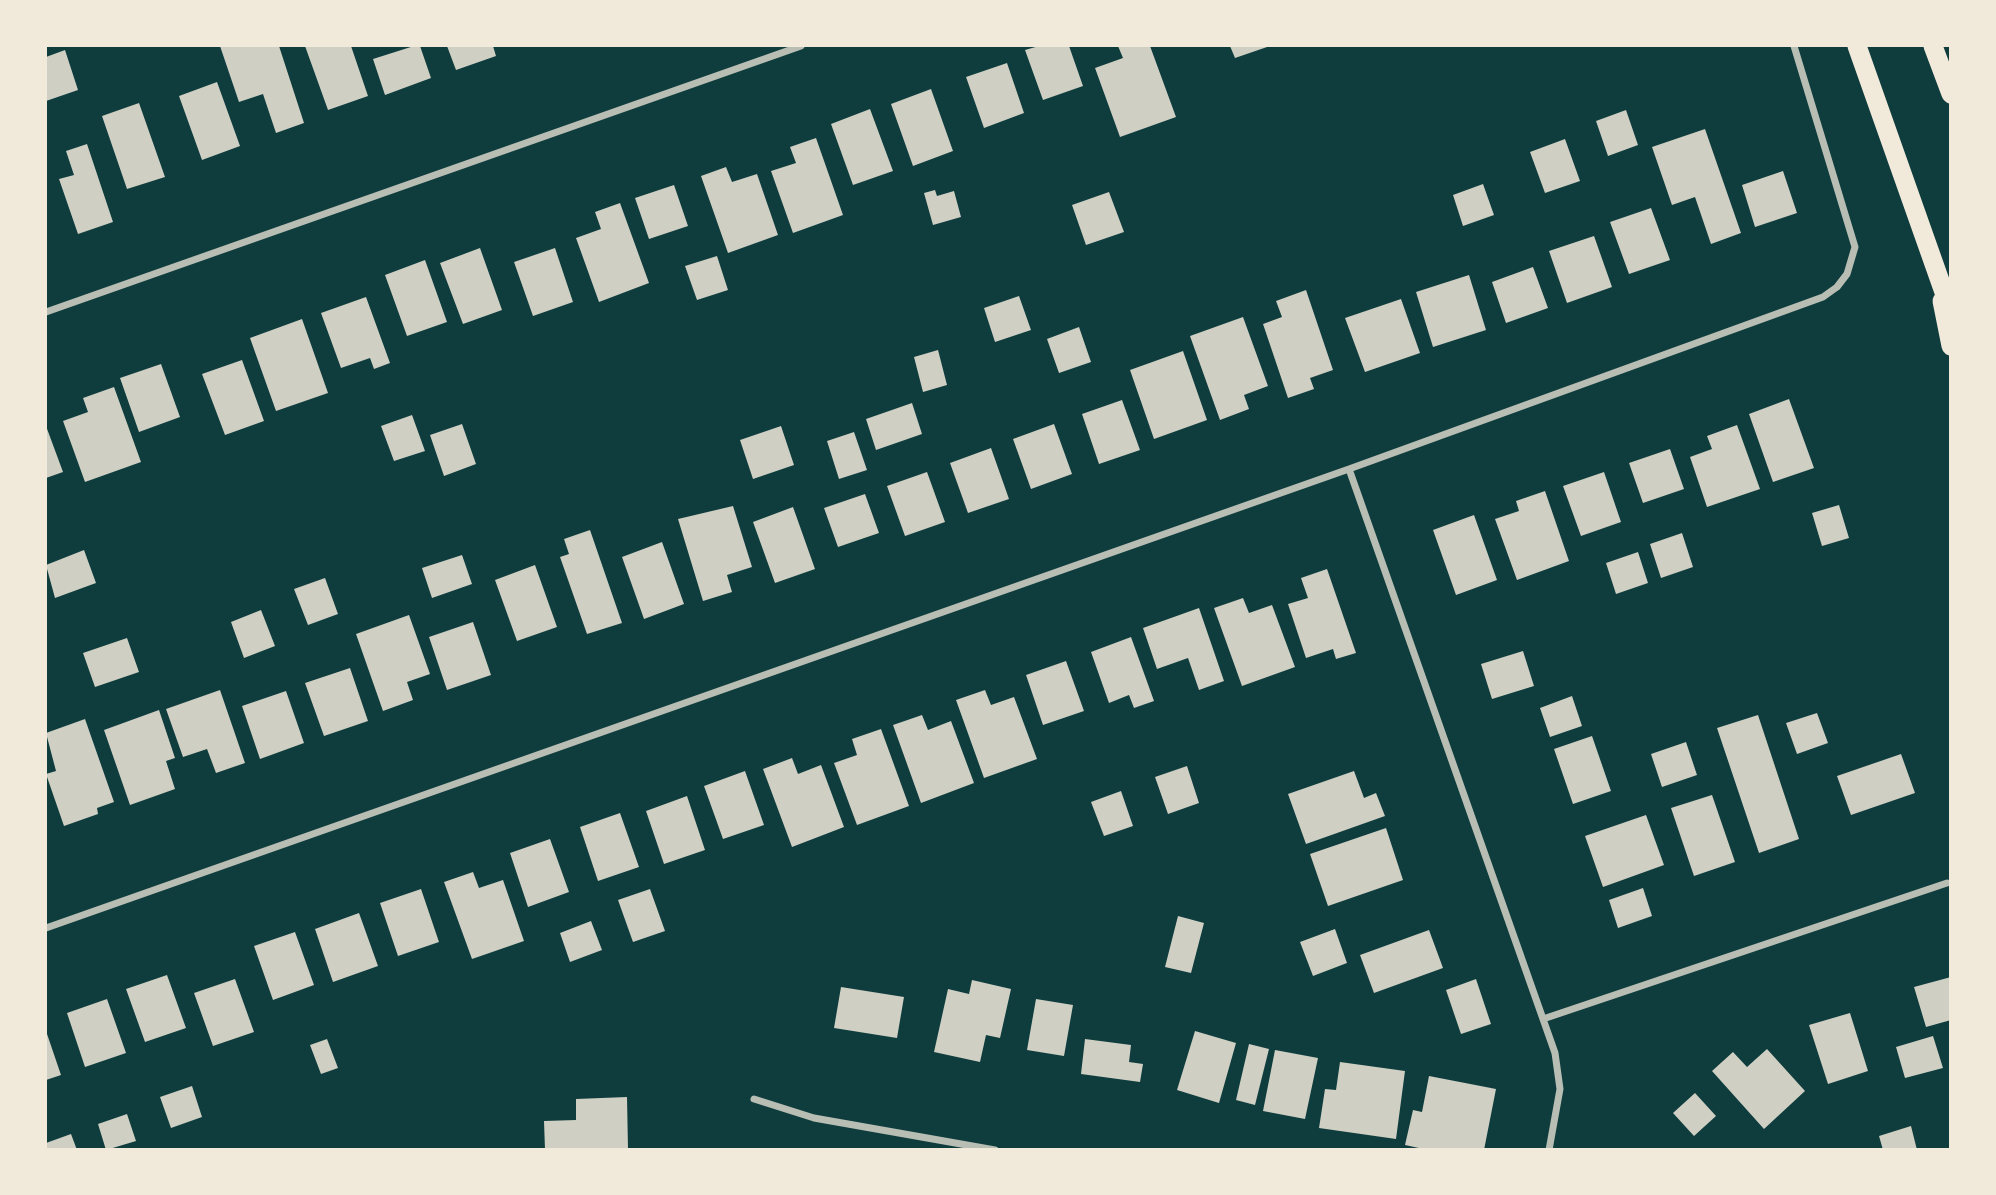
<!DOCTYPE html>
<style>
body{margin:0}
#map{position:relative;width:1996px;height:1195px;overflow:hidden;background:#0f3d3e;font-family:"Golos Text",sans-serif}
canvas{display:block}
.frame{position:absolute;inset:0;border:47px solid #f1e9da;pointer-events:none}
</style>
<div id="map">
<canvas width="1996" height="1195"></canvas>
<div class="frame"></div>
</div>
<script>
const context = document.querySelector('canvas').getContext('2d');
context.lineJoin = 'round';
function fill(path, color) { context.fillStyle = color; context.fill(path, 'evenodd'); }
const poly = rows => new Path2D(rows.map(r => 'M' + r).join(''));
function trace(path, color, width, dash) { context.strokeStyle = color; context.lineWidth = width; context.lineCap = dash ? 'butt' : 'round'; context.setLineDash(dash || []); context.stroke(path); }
fill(poly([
 [220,46,279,46,304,123,276,133,263,94,239,102],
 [305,46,351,46,368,96,328,110],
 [414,46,420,46,431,78,385,95,373,59],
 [447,46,493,46,496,56,456,70],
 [1039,46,1069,46,1083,86,1043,100,1025,50],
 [1118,46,1150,46,1176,117,1120,137,1095,68,1123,58],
 [1230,46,1270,46,1235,58],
 [65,50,78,90,46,101,46,57],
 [1007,63,1024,113,984,128,966,77],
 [217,82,240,146,202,160,179,96],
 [931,89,953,151,913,166,891,104],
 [139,103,165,177,127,189,102,116],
 [870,109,893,171,853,185,831,124],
 [1626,110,1638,145,1608,156,1596,121],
 [1705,129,1741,233,1711,244,1695,197,1672,205,1652,147],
 [816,138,843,215,793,233,771,171,796,163,790,147],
 [1565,139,1580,181,1545,193,1530,152],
 [87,144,113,222,78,234,59,179,74,175,66,151],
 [726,167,732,182,757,174,778,235,728,253,701,176],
 [1783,171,1797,213,1755,227,1742,185],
 [1483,184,1494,215,1463,226,1453,195],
 [674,185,688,226,649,239,635,198],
 [935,190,937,196,954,191,961,217,933,225,924,193],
 [1109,192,1124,232,1086,245,1072,205],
 [620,203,649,283,599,302,576,238,601,229,595,212],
 [1651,208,1670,260,1629,274,1610,222],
 [1594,236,1612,287,1567,303,1549,251],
 [480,248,502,310,463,324,440,263],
 [555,248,573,302,533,316,514,262],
 [717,256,728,290,697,300,685,266],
 [425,260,447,322,407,336,385,275],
 [1533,267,1548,308,1506,323,1492,282],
 [1469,275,1486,330,1433,347,1416,292],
 [1306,290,1333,370,1310,378,1314,389,1288,398,1263,324,1282,317,1276,301],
 [1019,296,1031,330,995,342,984,308],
 [366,297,390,363,374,369,370,358,341,368,321,313],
 [1401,299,1420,353,1365,372,1345,318],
 [1243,317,1268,386,1244,395,1249,409,1220,420,1190,336],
 [302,319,328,393,276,411,250,338],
 [1079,327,1091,362,1059,373,1047,339],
 [938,350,947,385,923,392,914,357],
 [1183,351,1207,420,1154,439,1130,370],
 [242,360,264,421,225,435,202,374],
 [161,364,180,417,139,432,120,378],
 [114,387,141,462,85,482,63,421,88,412,83,398],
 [1789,399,1814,468,1773,482,1749,414],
 [1122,400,1140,450,1099,464,1082,414],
 [912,403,922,434,876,450,866,419],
 [412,415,425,451,394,461,381,426],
 [462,424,476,464,444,476,430,435],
 [1054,424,1072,474,1031,489,1013,439],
 [1737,425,1760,489,1707,507,1690,457,1712,449,1707,436],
 [46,426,63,472,46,478],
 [781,426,794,465,753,479,740,440],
 [854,432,867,470,839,479,827,441],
 [991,448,1009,499,968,513,950,463],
 [1670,449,1684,489,1643,503,1629,463],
 [927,472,945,522,905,536,887,486],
 [1604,472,1621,522,1581,536,1563,486],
 [1545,491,1569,561,1517,580,1495,519,1519,511,1516,501],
 [865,494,879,533,838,547,824,508],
 [1839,505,1849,538,1822,546,1812,513],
 [733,506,752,567,727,575,732,592,703,601,678,519],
 [793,507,815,569,775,583,753,522],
 [1474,515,1497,580,1456,595,1433,530],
 [590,530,622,623,587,634,560,557,569,554,564,539],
 [1682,533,1693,567,1661,578,1650,544],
 [662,542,684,604,644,619,622,557],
 [84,550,96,583,55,598,46,565],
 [1638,552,1648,583,1616,594,1606,563],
 [462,555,472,584,432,598,422,568],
 [535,565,557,627,517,641,495,580],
 [1327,569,1356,653,1336,659,1333,649,1306,658,1288,604,1308,598,1301,578],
 [325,578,338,614,308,625,294,589],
 [1243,598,1249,613,1272,605,1295,667,1242,686,1214,608],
 [1199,608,1224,681,1199,690,1188,658,1157,669,1143,628],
 [261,610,275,646,244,658,231,622],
 [409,615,430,674,407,682,413,700,383,711,356,634],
 [473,622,491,675,447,690,429,637],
 [1131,637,1154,701,1134,708,1129,695,1109,703,1091,652],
 [127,638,139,672,95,687,83,653],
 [1523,651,1534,686,1492,699,1481,664],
 [1066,661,1084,711,1043,725,1026,675],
 [350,668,368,721,324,736,305,683],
 [220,690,245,763,216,773,207,749,183,757,166,709],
 [985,690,991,705,1014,697,1037,759,984,778,956,700],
 [286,691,304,743,260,759,242,706],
 [1572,696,1582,726,1550,737,1540,708],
 [159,710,175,758,166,761,175,789,130,805,104,730],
 [1817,713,1828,743,1797,754,1786,723],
 [922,715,928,730,951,721,974,783,921,803,893,725],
 [1758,715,1799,839,1759,853,1717,728],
 [85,719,114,802,97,808,98,814,64,826,46,774,56,771,46,733],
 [881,729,909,806,857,825,834,763,857,755,852,739],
 [1592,736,1611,791,1573,804,1554,749],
 [1686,742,1697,775,1662,787,1651,754],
 [1901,754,1915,793,1851,815,1837,776],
 [792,758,798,774,821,765,844,827,792,847,763,769],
 [1187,766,1199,803,1168,814,1155,777],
 [745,771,764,825,723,839,704,786],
 [1354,771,1364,798,1376,793,1385,816,1306,844,1288,794],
 [1121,791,1133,826,1104,836,1091,802],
 [1712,795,1735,862,1694,876,1671,808],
 [687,796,705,850,664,864,646,811],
 [620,813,639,867,598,881,580,827],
 [1646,815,1664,865,1603,887,1585,836],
 [1386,828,1403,880,1328,906,1310,854],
 [550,839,569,892,528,907,510,853],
 [473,872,479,888,503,880,524,941,472,959,444,882],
 [1643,888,1652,916,1618,928,1609,900],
 [421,889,439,942,398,956,380,903],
 [650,889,665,931,633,942,618,900],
 [359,913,378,966,333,982,315,929],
 [1178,916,1204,923,1191,973,1165,967],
 [591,921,602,950,570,962,560,933],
 [1335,929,1347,963,1313,976,1300,942],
 [1429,930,1443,968,1374,993,1360,955],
 [295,932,314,985,273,1000,254,946],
 [167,975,186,1028,145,1042,126,989],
 [1951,977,1951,1020,1926,1027,1914,987],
 [235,979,254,1032,213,1046,194,993],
 [1476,979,1491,1024,1461,1034,1446,990],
 [972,980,1011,989,1000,1038,986,1035,980,1062,934,1052,948,989,969,994],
 [841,987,904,997,897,1038,834,1028],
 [107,999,126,1053,85,1067,67,1013],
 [1036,999,1073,1005,1064,1056,1027,1050],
 [1850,1013,1868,1071,1828,1084,1809,1025],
 [46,1031,61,1075,46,1080],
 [1195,1031,1236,1043,1219,1103,1177,1090],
 [1933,1036,1943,1068,1905,1078,1896,1047],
 [327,1039,338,1068,321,1074,310,1045],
 [1085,1039,1131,1045,1129,1062,1143,1064,1140,1082,1081,1074],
 [1249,1044,1269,1049,1255,1105,1236,1100],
 [1767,1049,1805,1091,1764,1129,1712,1071,1733,1052,1747,1067],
 [1275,1050,1318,1058,1305,1119,1263,1111],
 [1340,1062,1405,1071,1396,1139,1319,1128,1325,1089,1336,1090],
 [1429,1076,1496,1089,1484,1150,1428,1150,1405,1145,1413,1110,1422,1112],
 [192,1086,202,1117,171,1128,160,1097],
 [1695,1093,1716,1116,1694,1136,1673,1113],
 [627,1097,628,1149,545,1150,544,1121,576,1120,576,1099],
 [127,1114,136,1141,106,1150,98,1124],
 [1911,1126,1917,1150,1883,1150,1879,1136],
 [71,1134,77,1150,46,1150,46,1143]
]), '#cfcfc3');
trace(poly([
 [46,312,801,46],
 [1349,469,1555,1053,1560,1089,1549,1150],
 [46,928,1349,469,1823,297,1837,287,1847,274,1855,247,1794,46],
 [1543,1019,1947,883],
 [754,1099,814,1118,995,1150]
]), '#b8beb3', 7);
trace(poly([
 [1857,46,1951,312],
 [1933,46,1951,94],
 [1942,301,1951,346]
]), '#f1e9da', 19);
</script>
